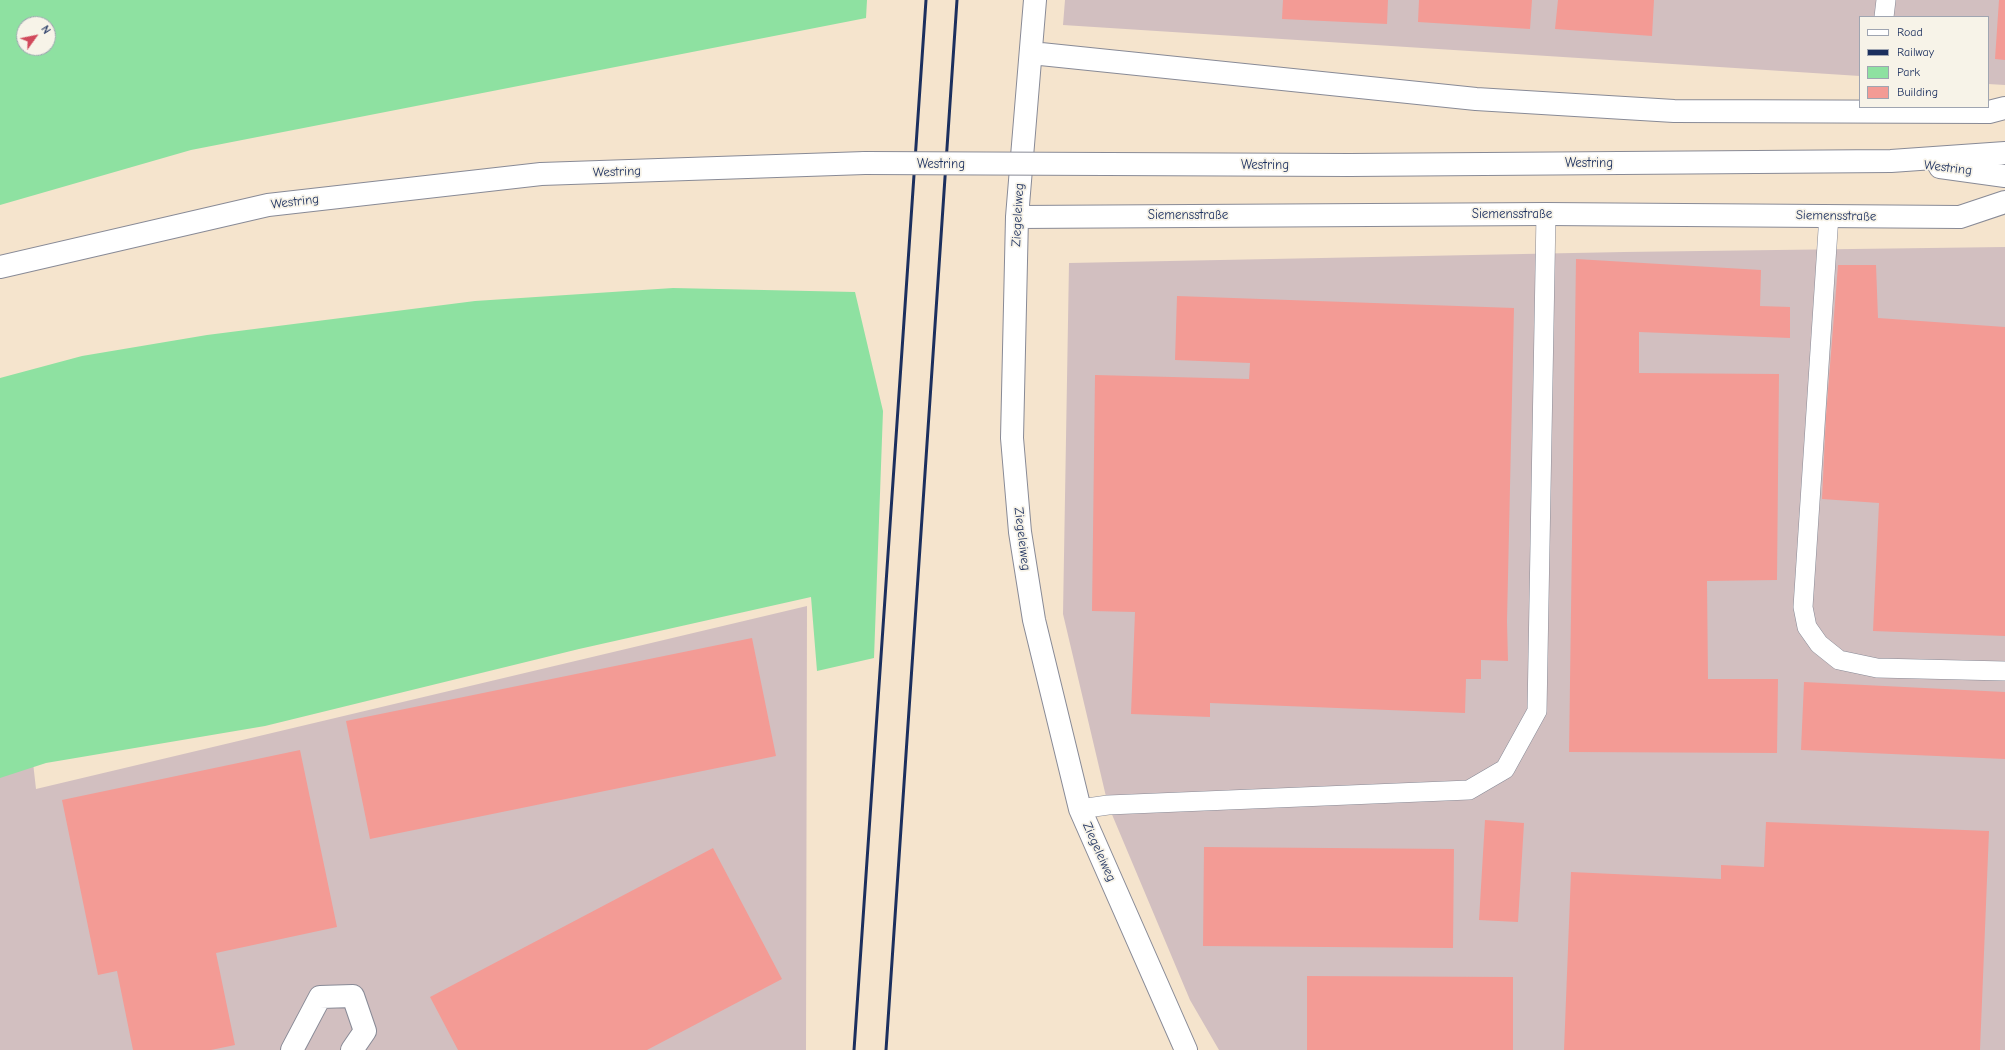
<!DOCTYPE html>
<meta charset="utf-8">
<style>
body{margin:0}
#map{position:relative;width:2005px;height:1050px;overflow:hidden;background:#f5e4cd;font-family:"Comic Neue",sans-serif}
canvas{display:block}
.legend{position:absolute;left:1859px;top:16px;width:130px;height:92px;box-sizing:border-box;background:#f7f3e8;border:1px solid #9fa5b1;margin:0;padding:5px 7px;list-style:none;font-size:12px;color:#1b2f5e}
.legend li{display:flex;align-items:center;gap:8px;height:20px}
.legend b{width:20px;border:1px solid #9fa5b1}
.north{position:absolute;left:16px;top:16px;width:40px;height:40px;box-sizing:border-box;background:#f7f3e8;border:1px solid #9fa5b1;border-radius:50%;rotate:57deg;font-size:11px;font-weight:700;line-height:16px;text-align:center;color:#1b2f5e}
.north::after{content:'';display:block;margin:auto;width:14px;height:18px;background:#d1495b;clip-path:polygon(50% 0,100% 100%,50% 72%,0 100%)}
</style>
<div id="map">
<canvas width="2005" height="1050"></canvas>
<ul class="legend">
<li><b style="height:5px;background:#fff"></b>Road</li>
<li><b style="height:5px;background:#1b2f5e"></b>Railway</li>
<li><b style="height:11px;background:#8ee1a1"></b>Park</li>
<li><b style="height:11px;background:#f39b95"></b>Building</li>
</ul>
<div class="north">N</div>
</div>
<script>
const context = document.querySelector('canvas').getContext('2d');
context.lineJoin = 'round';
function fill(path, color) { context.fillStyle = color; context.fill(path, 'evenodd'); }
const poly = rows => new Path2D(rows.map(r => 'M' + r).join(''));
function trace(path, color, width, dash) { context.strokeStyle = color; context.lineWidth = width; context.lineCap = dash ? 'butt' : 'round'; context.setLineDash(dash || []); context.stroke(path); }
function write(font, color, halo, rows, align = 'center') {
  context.font = font + ' "Comic Neue",sans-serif'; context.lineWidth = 3.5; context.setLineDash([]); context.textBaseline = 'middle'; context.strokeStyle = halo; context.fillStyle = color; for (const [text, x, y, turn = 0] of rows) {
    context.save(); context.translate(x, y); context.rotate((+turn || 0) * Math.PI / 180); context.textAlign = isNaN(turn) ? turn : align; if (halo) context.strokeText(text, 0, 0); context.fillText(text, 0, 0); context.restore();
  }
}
fill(poly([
 [1065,0,2005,0,2005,85,1988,84,1988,17,1860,17,1860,76,1063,25],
 [2005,247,2005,1050,1219,1050,1190,1000,1108,805,1063,614,1069,263,1624,252],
 [13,586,36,789,807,606,806,1050,0,1050,0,590]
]), '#d2bfc0');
fill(poly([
 [0,0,867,0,866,18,191,150,0,205],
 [24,24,48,24,48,48,24,48],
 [673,288,855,292,883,411,874,658,817,671,811,597,579,649,265,726,46,763,0,778,0,378,82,356,207,335,475,301]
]), '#8ee1a1');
fill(poly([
 [1283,0,1388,0,1387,24,1282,19],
 [1419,0,1532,0,1530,29,1418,22],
 [1558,0,1654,0,1652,36,1555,29],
 [1999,0,2005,0,2005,60,1995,59],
 [1576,259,1761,270,1760,306,1790,307,1790,338,1639,332,1639,373,1779,374,1777,580,1707,581,1708,679,1778,679,1777,753,1569,752],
 [1838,265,1876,265,1878,318,2005,327,2005,636,1873,631,1879,503,1822,499,1826,416],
 [1177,296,1514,308,1507,621,1508,661,1481,660,1481,679,1466,679,1465,713,1210,703,1210,717,1131,714,1135,612,1092,611,1095,375,1249,379,1250,363,1175,360],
 [752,638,776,756,370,839,346,721],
 [1804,682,2005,692,2005,759,1801,750],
 [300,750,337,927,216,953,235,1045,211,1050,133,1050,117,971,98,975,62,800],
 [1485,820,1524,823,1518,922,1479,920],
 [1766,822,1989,831,1980,1050,1564,1050,1571,872,1721,879,1721,865,1764,867],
 [1204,847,1454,849,1453,948,1203,946],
 [713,848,782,979,647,1050,458,1050,430,997],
 [1307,976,1513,977,1513,1050,1307,1050]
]), '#f39b95');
const service = poly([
 [1884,17,1886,0],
 [1829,215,1803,607,1807,627,1819,644,1839,660,1877,668,2005,671],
 [1080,809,1108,805,1469,790,1505,769,1537,711,1546,214]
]);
const minor = poly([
 [1035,0,1017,217,1012,438,1020,532,1034,620,1080,809,1186,1050],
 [1031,53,1476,99,1674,111,1989,112,2005,108],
 [1017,217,1546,214,1960,217,2005,202],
 [292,1050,320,997,353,996,365,1031,352,1050]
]);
const primary = poly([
 [1349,165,1891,161,2005,153],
 [1940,167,2005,176],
 [0,267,268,205,541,174,865,163]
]);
trace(service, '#888a96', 20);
trace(minor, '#888a96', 24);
trace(primary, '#888a96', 24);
trace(service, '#fff', 19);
trace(minor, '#fff', 22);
trace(primary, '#fff', 22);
trace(poly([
 [854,1050,926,0],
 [886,1050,957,0]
]), '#1b2f5e', 3);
const primaryBridge = poly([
 [865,163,1349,165]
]);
trace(primaryBridge, '#888a96', 24, []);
trace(primaryBridge, '#fff', 22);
write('13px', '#1b2f5e', '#f7f3e8', [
 ["Westring",1589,163],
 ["Westring",941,164],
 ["Westring",1265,165],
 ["Westring",1948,168,7],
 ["Westring",617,172,-2],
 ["Westring",295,202,-7],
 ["Siemensstraße",1512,214],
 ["Ziegeleiweg",1018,215,-87],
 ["Siemensstraße",1188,215],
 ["Siemensstraße",1836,216,1],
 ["Ziegeleiweg",1022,539,83],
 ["Ziegeleiweg",1099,852,66]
]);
</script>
